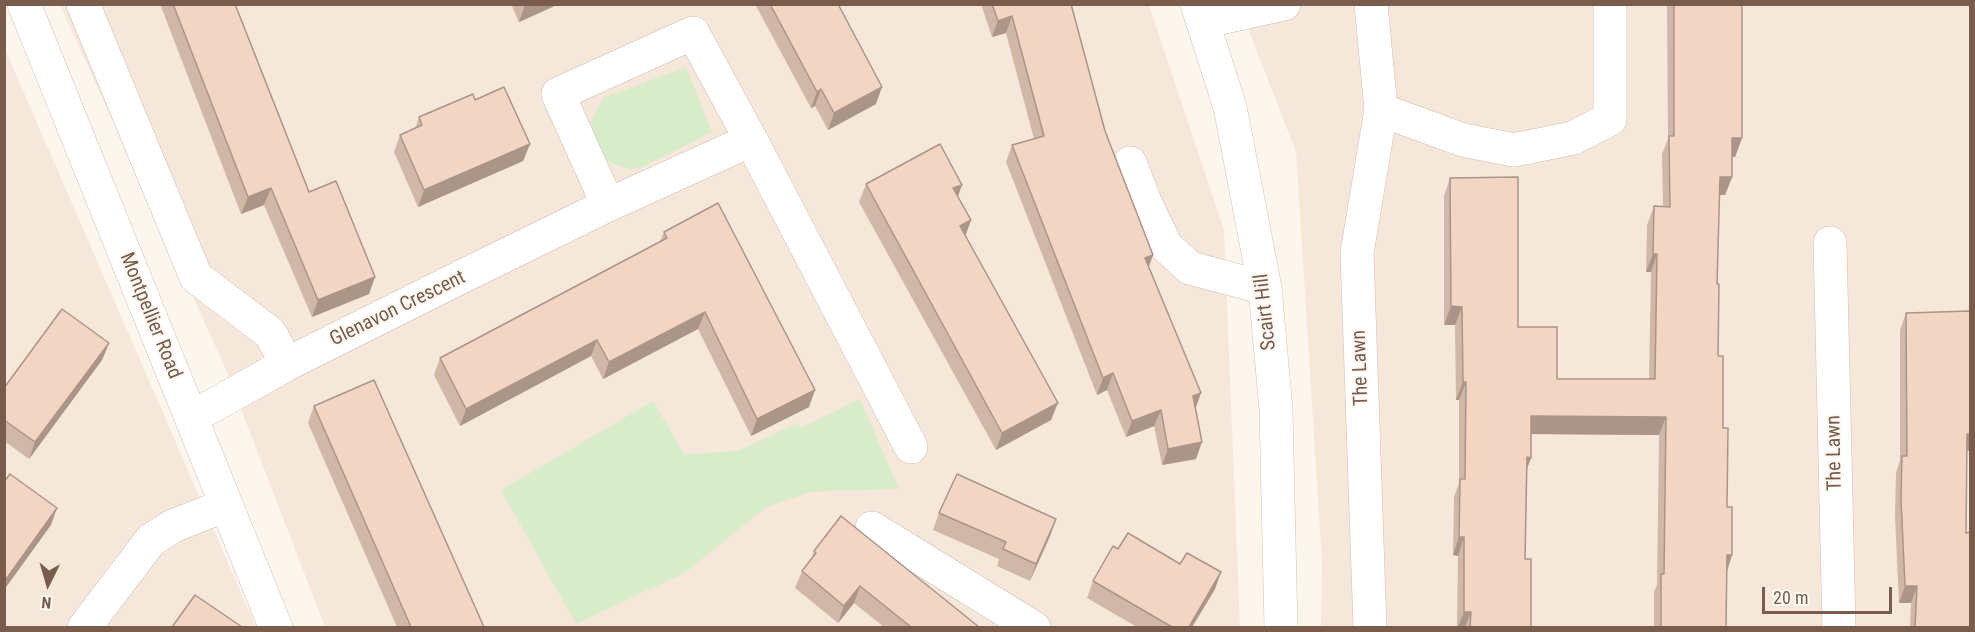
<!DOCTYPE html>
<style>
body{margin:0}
#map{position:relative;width:1975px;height:632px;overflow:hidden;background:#fdf6ec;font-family:"Roboto Condensed",sans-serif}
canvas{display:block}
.frame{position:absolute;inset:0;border:6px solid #7a5c4d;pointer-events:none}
.north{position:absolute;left:18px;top:554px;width:60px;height:60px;-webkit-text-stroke:4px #fffaf3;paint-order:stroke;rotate:185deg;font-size:16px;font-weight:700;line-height:24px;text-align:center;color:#7a5c4d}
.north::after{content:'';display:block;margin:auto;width:21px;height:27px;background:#7a5c4d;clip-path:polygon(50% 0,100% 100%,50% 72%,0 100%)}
.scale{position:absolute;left:1762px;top:587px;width:130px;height:27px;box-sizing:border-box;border:3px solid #7a5c4d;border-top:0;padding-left:8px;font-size:18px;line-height:21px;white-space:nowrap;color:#7a5c4d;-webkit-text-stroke:4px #fffaf3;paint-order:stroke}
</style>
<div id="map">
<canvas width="1975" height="632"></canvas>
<div class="frame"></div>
<div class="north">N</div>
<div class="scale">20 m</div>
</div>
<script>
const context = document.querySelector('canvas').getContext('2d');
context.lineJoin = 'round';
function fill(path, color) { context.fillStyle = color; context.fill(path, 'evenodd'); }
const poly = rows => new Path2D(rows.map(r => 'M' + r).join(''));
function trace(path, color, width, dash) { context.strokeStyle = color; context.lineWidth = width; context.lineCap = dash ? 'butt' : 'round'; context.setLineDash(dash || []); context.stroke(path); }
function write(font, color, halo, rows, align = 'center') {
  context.font = font + ' "Roboto Condensed",sans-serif'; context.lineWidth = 4.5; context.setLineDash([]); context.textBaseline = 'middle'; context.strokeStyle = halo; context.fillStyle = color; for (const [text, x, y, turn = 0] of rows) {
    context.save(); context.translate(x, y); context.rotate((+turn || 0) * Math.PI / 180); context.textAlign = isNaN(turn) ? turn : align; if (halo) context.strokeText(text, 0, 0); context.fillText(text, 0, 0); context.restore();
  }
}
fill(poly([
 [60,5,1149,5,1224,230,1240,627,325,627,224,365],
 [1239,5,1970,5,1970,627,1321,627,1322,563,1296,152],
 [5,49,256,627,5,627]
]), '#f5e8da');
fill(poly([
 [686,67,712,132,640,168,628,169,607,161,594,151,588,134,594,114,603,98],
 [860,399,899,489,810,492,768,506,686,572,576,624,501,490,653,401,684,454,738,451,798,423,801,428]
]), '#d8ecc9');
const street = poly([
 [24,4,276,628],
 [83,4,196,277,270,333,287,364],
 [1203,22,1284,4],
 [1381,110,1463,140,1514,150,1573,138,1610,119,1610,4],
 [1130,163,1145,202,1166,246,1190,268,1265,288],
 [608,205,558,94,693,33,751,140],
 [1830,243,1839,628],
 [191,418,287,364,465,275,608,205,751,140,911,447],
 [872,528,1034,628],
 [84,628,151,540,173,526,226,505],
 [1370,628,1357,253,1381,110,1371,4]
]);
const secondary = poly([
 [1197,4,1230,107,1265,288,1276,410,1281,628]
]);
trace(street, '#d1beb0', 34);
trace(secondary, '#d6c0b0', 34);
trace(street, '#fff', 33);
trace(secondary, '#fff', 33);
fill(poly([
 [160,4,235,4,309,192,369,294,312,317,264,205,241,214],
 [511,4,559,4,519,22],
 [755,4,838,4,876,104,828,130,815,106,811,108],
 [981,4,1071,4,1105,131,1153,255,1149,266,1195,408,1196,459,1162,465,1154,426,1126,437,1107,390,1097,395,1006,162,1012,145,1034,139,1006,33,992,37],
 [1667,4,1742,4,1742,138,1735,157,1732,157,1732,177,1725,195,1719,195,1717,284,1718,356,1727,507,1732,555,1727,571,1726,627,1654,627,1654,592,1657,585,1659,435,1531,434,1531,458,1527,469,1525,559,1531,627,1457,627,1458,556,1453,555,1454,497,1459,483,1459,400,1456,400,1455,325,1444,325,1444,196,1450,178,1518,327,1557,379,1649,379,1651,272,1646,272,1647,225,1654,206,1663,206,1662,154,1668,139],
 [475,100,530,144,523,161,418,207,394,152,400,135,415,129,419,117],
 [866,184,958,197,965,235,1051,420,996,450,859,202],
 [664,232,809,407,751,436,698,329,603,379,591,356,460,426,434,375,440,358,660,242],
 [1971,311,1971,448,1969,451,1967,451,1966,533,1971,627,1910,627,1911,603,1899,603,1895,516,1896,473,1900,460,1900,330,1906,313],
 [109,343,102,360,29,459,4,441,4,388],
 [314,406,484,627,397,627,308,423],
 [939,513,1056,519,1050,536,1030,581,997,566,999,559,933,530],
 [1118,549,1215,589,1192,627,1137,627,1087,598,1093,581],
 [814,551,979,627,884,627,854,603,838,623,795,588,802,571,811,560]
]), '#d1b7a8');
fill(poly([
 [559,4,519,22,525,5],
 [1012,16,1006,33,992,37,998,21],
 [882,87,876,104,828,130,834,113],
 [821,89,815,106,811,108,817,92],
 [1732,138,1742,138,1735,157,1725,156],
 [530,144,523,161,418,207,424,190],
 [1720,177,1732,177,1725,195,1713,195],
 [962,185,956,202,953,188],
 [271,188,264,205,241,214,248,197],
 [971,220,965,237,960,226],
 [1653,254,1657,254,1651,272,1646,272],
 [1153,255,1147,271,1145,258],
 [375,277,369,294,312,317,318,300],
 [1451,306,1462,307,1455,325,1444,325],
 [705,312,698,329,603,379,609,362],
 [597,340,591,356,460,426,466,409],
 [109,343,102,360,29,459,35,442],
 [1113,373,1107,390,1097,395,1103,378],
 [1463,382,1466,382,1459,400,1456,400],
 [815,390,809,407,751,436,757,419],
 [1201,393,1195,410,1193,396],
 [1058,403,1051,420,996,450,1002,433],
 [1161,410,1154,426,1126,437,1132,421],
 [1531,416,1666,417,1659,435,1525,434],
 [1967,434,1971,434,1971,448,1969,451,1961,451],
 [1202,442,1196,459,1162,465,1168,449],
 [1527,457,1531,458,1524,476],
 [57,508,51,525,4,590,4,582],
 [1056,519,1050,536,1030,581,1036,564],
 [1459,537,1464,537,1458,556,1453,555],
 [1727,555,1732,555,1726,574],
 [1221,572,1215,589,1192,627,1189,627],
 [860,586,854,603,838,623,844,606],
 [1905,586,1917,586,1911,603,1899,603],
 [1464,612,1471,612,1465,627,1458,627]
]), '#aa9588');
const building = poly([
 [173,4,235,4,309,192,336,181,375,277,318,300,271,188,248,197,173,4],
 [770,4,838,4,882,87,834,113,821,89,817,92,770,4],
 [992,4,1071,4,1105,131,1153,255,1145,258,1201,393,1193,396,1202,442,1168,449,1161,410,1132,421,1113,373,1103,378,1012,145,1044,136,1012,16,998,21,992,4],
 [1674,4,1742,4,1742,138,1732,138,1732,177,1720,177,1717,284,1719,284,1718,356,1723,356,1723,428,1728,428,1727,507,1732,507,1732,555,1727,555,1726,627,1661,627,1661,574,1664,574,1666,417,1531,416,1531,458,1527,457,1525,559,1531,559,1531,627,1470,627,1471,612,1464,612,1464,537,1459,537,1460,479,1465,479,1466,382,1463,382,1462,307,1451,306,1450,178,1518,177,1518,327,1557,327,1557,379,1655,379,1657,254,1653,254,1654,206,1670,207,1669,136,1674,136,1674,4],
 [504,87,530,144,424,190,400,135,422,125,419,117,473,94,475,100,504,87],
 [940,144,962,185,953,188,971,220,960,226,1058,403,1002,433,866,184,940,144],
 [718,203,815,390,757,419,705,312,609,362,597,340,466,409,440,358,667,238,664,232,718,203],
 [62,309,109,343,35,442,4,420,4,388,62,309],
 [1971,311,1971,434,1967,434,1966,533,1971,532,1971,627,1915,627,1917,586,1905,586,1901,499,1902,456,1907,456,1906,313,1971,311],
 [374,380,484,627,411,627,314,406,374,380],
 [10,474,57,508,4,582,4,482,10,474],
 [957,474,1056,519,1036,564,1003,549,1006,542,939,513,957,474],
 [841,516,979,627,911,627,860,586,844,606,802,571,816,553,814,551,841,516],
 [1128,533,1180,564,1187,553,1221,572,1189,627,1172,627,1093,581,1113,546,1118,549,1128,533],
 [195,595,242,627,172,627,195,595]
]);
fill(building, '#f3d5c3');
trace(building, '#aa9588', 1.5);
write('20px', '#7a5c4d', '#fffaf3', [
 ["Glenavon Crescent",398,309,-26],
 ["Scairt Hill",1266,312,-96],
 ["Montpellier Road",150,316,68],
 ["The Lawn",1361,368,-92],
 ["The Lawn",1835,453,-91]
]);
</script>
